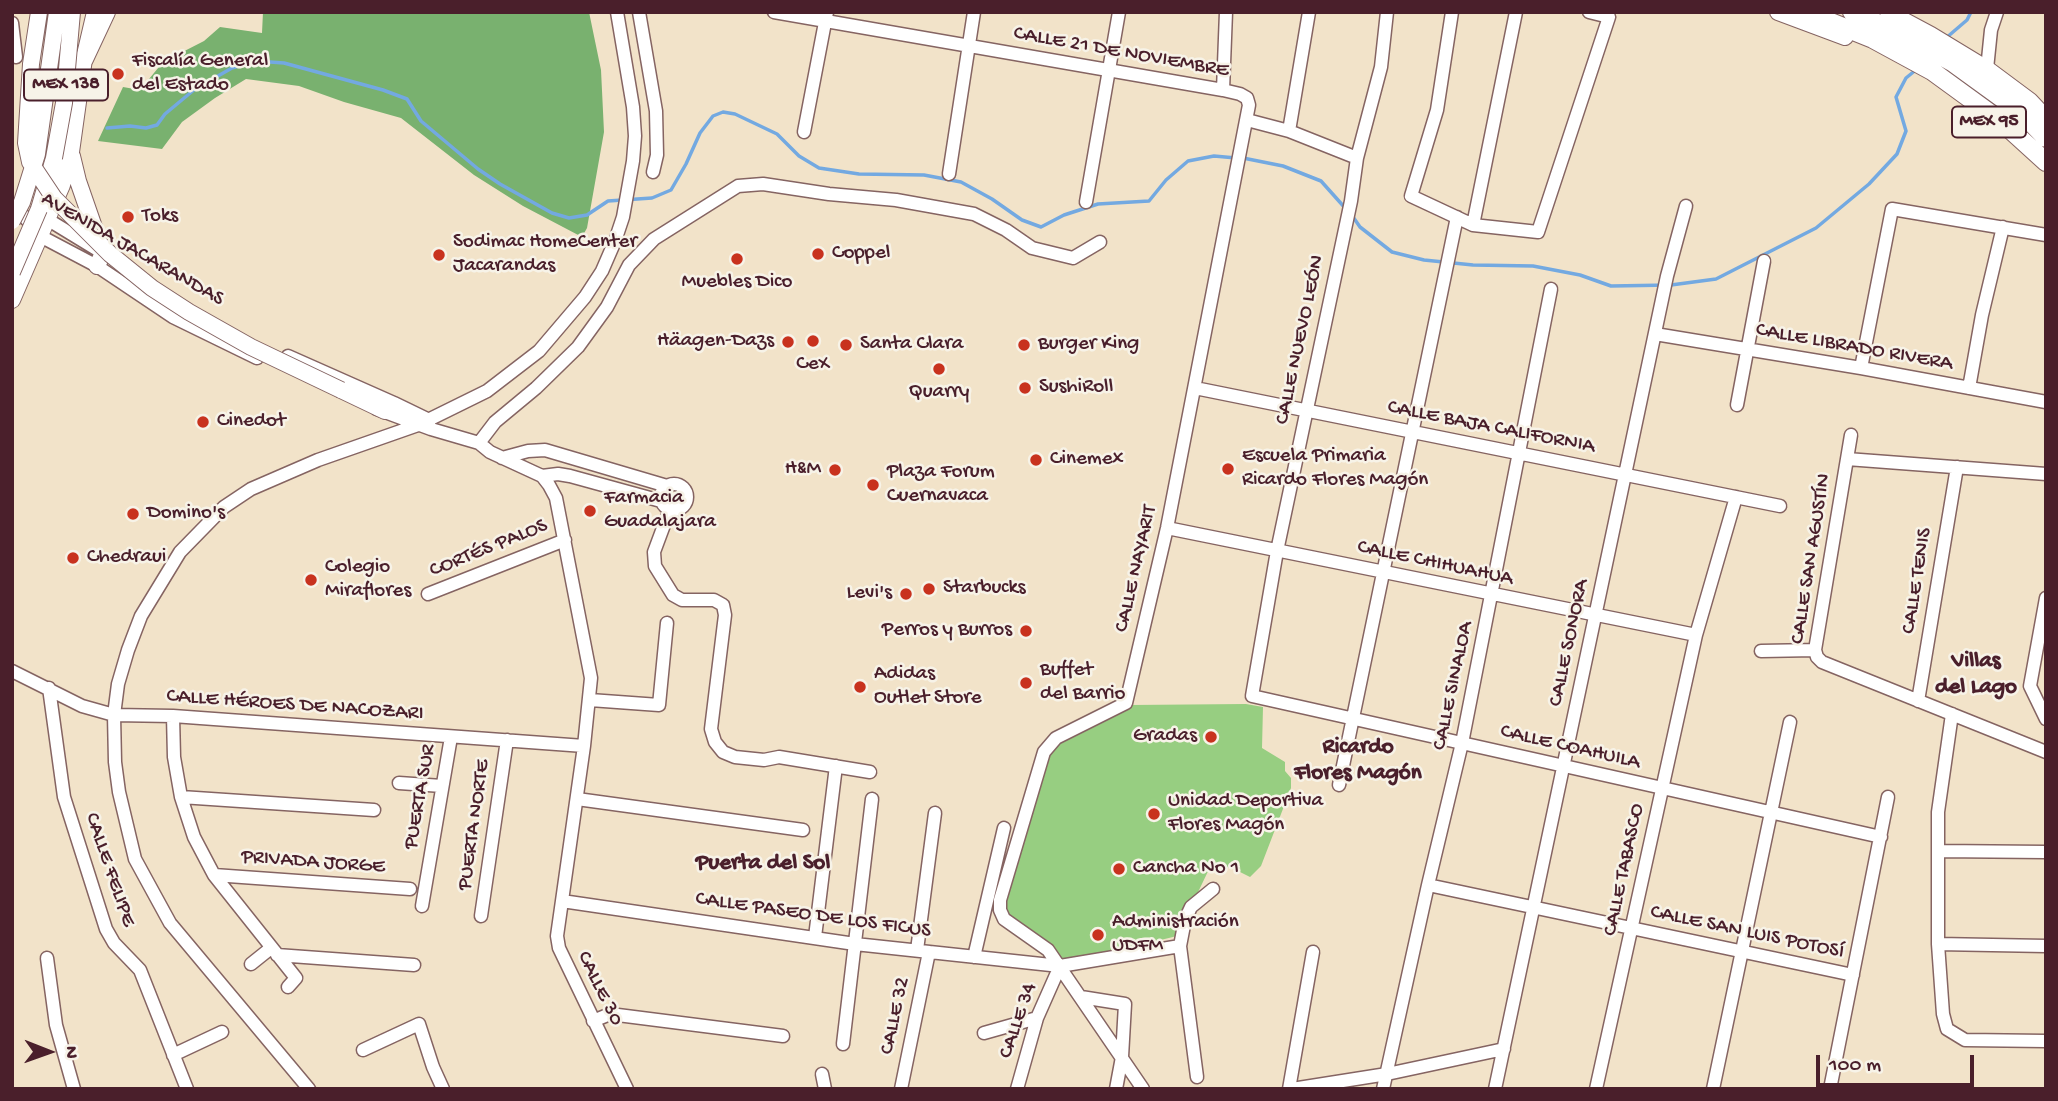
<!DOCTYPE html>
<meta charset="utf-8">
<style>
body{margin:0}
#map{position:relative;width:2058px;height:1101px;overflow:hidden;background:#f2e3c9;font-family:"Gochi Hand",sans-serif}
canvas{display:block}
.frame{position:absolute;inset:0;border:14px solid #4a1f2b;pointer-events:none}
.north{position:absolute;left:14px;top:1017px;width:70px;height:70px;-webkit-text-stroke:5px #f7f3e8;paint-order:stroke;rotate:91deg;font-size:19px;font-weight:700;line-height:28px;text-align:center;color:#4a1f2b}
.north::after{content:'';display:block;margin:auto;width:24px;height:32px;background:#4a1f2b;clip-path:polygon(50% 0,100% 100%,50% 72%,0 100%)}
.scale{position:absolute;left:1816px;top:1055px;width:158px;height:32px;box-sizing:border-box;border:4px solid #4a1f2b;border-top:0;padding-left:9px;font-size:21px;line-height:24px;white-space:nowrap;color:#4a1f2b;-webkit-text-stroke:5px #f7f3e8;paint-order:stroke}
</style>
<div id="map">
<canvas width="2058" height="1101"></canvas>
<div class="frame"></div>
<div class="north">N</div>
<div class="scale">100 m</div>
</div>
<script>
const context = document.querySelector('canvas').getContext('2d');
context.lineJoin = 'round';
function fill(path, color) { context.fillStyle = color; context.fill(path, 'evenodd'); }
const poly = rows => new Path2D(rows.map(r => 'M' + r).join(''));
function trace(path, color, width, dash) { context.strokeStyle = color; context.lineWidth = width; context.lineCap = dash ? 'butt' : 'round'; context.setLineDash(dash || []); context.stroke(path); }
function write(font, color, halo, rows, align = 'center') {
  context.font = font + ' "Gochi Hand",sans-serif'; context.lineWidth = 5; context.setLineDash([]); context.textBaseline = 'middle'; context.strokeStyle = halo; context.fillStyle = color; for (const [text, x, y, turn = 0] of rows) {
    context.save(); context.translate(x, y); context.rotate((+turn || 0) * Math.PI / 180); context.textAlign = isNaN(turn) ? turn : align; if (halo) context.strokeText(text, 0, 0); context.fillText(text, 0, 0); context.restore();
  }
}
fill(poly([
 [1246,704,1263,707,1262,748,1285,762,1285,771,1291,778,1291,788,1261,866,1250,877,1234,869,1212,863,1177,936,1066,963,1051,946,1007,917,1004,909,1005,888,1047,752,1056,741,1130,705]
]), '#97ce81');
fill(poly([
 [263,12,589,12,601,70,604,132,587,228,582,237,523,206,474,175,401,118,344,102,299,86,246,79,215,98,182,122,162,149,98,141,123,87,140,90,163,62,204,41,220,27,262,33]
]), '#79b16f');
trace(poly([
 [1946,38,1967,20,1971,12],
 [107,128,130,126,146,128,157,125,165,114,195,89,232,68,256,61,284,63,383,90,407,99,421,121,478,169,500,184,552,213,569,218,587,215,608,201,652,198,671,190,686,164,700,133,713,116,723,112,735,114,777,134,799,156,819,168,859,174,924,175,961,182,992,199,1022,220,1041,227,1064,215,1098,204,1149,201,1166,180,1188,161,1214,156,1236,158],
 [1243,158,1283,166,1321,181,1346,209],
 [1351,214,1360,227,1392,252,1424,260,1473,265,1533,266,1580,275,1611,286,1671,285,1716,279,1816,228,1869,184,1897,154,1906,131,1896,97,1906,78,1917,69]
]), '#73a9e1', 3.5);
const minor = poly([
 [639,12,656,111,657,155,653,172],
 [774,12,1223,90,1240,94,1247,98,1249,105,1167,528,1126,703,1056,738,1044,752,1000,900,1000,910,1004,919,1048,950,1143,1089],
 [1387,12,1381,67,1357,158,1351,201,1277,551,1252,696,1881,837],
 [1452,12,1437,110,1411,196,1473,225,1538,232,1609,17,1589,12],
 [12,23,16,57,12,56],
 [1987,69,1991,30,1997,12],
 [1223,90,1226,12],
 [1247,120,1289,131,1357,158],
 [1289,131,1309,12],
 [804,132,827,12],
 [949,174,974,12],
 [1086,202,1119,12],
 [14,205,42,237,97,266,173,317,257,358],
 [42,216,101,252],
 [1473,225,1516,12],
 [1655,334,1861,368,2046,402],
 [288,356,394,403,427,419,429,423],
 [1861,368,1892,209,2046,235],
 [1195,388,1780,506],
 [1969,388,1982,315,2003,227],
 [1737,405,1764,261],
 [377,409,431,429,479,443,490,452,542,476,549,485,556,498,591,678,584,746,557,936,559,948,627,1089],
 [1851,435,1815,650,1817,657,1822,662,2046,752],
 [479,443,495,422,536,388,578,347,607,307,629,265,654,239,738,186,763,184,829,194,896,200,974,214,1006,230,1032,248,1073,258,1100,242],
 [502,458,528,451,545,450,667,486],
 [1847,459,2046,474],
 [542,476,558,474,570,476,661,501],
 '661 497a13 13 0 1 1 26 0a13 13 0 1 1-26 0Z',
 [670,509,654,552,655,566,673,595,682,600,714,600,723,605,725,615,711,729,715,742,723,752,735,757,764,760,779,757,870,772],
 [1167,528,1696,635],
 [428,594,565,540],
 [2046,598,2030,686,2046,719],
 [1761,651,1815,650],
 [12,671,82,706,114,715,173,716,584,746],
 [49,688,64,797,106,929,114,943,140,970,187,1089],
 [590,700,659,705,667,623],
 [1918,701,1957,467],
 [1952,714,1938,812,1938,944,1943,1014,1947,1029,1965,1040,2046,1041],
 [173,716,174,757,181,797,194,837,214,875,296,978,288,987],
 [399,783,442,786],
 [1339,785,1457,217],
 [181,797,374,810],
 [577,799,803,830],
 [1938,851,2046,852],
 [214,875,410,889],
 [1428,885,1853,975],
 [562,901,855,944,1060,966,1180,946],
 [422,906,451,737],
 [481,916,507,740],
 [815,937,836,766],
 [1938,944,2046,946],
 [917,950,935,813],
 [277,955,414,965],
 [974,957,1004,828],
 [47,958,56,1025,74,1089],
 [251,964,271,948],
 [1081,997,1125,1004,1122,1057,1116,1089],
 [593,1021,610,1014,783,1036],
 [984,1033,1037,1018],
 [843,1044,872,799],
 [363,1050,419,1024,433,1067,443,1089],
 [173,1055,222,1032],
 [822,1074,825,1089],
 [1197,1077,1180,946,1185,920,1191,907,1213,889],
 [309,1089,170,923,135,859,119,792,115,762,114,715,118,684,128,650,141,616,180,552,224,507,251,489,318,460,418,425,487,391,539,351,585,297,602,271,615,241,623,217,633,161,635,136,633,107,617,12],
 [901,1089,929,952],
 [1017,1089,1037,1018,1060,966],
 [1289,1089,1313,952],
 [1292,1089,1387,1074,1504,1049],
 [1383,1089,1428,885,1462,743,1551,289],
 [1495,1089,1667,276,1686,206],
 [1596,1089,1696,635,1736,497],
 [1713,1089,1790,722],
 [1830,1089,1888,797]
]);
const major = poly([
 [1778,12,1845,37],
 [1888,12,1931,35,1987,69,2030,101,2046,118],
 [72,156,78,181,103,253,97,266],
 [39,209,54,158],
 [12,300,62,185,71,152,84,59,95,12],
 [341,390,385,411]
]);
const highway = poly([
 [1806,12,1873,39,1932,71,2002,122,2046,162],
 [1852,12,1893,30,1952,62,2021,112,2046,138],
 [84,59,106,12]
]);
trace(minor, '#856462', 15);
trace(major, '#856462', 18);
trace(highway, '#856462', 20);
trace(minor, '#fff', 12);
trace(major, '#fff', 16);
trace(highway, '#fff', 18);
const majorBridge = poly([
 [39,12,31,64,26,143,30,162,54,198,110,254,152,288,189,312,251,347,341,390],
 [54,158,64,103,72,12],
 [12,221,22,202,37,154,57,12],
 [12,272,39,209]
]);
trace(majorBridge, '#856462', 18, []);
trace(majorBridge, '#fff', 16);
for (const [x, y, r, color] of [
 [118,74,7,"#c8321e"],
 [128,217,7,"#c8321e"],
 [818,254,7,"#c8321e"],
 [439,255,7,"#c8321e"],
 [737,259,7,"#c8321e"],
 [813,341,7,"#c8321e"],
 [788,342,7,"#c8321e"],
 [846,345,7,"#c8321e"],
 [1024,345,7,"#c8321e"],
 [939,369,7,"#c8321e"],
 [1025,388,7,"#c8321e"],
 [203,422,7,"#c8321e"],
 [1036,460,7,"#c8321e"],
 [1228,469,7,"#c8321e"],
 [835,470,7,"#c8321e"],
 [873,485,7,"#c8321e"],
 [590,511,7,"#c8321e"],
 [133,514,7,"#c8321e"],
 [73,558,7,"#c8321e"],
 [311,580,7,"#c8321e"],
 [929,589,7,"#c8321e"],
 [906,594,7,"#c8321e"],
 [1026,631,7,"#c8321e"],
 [1026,683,7,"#c8321e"],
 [860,687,7,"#c8321e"],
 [1211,737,7,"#c8321e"],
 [1154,814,7,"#c8321e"],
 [1119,869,7,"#c8321e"],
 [1098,935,7,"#c8321e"]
]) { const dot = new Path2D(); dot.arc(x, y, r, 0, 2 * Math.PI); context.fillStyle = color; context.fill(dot); trace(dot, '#f7f3e8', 2.5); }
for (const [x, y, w] of [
 [66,85,84],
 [1989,122,74]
]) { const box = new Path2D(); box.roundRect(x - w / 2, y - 15.5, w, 31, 5); context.fillStyle = '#f7f3e8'; context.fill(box); trace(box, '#4a1f2b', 2); }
write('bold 19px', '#4a1f2b', null, [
 ["MEX 138",66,85],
 ["MEX 95",1989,122]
]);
write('21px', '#4a1f2b', '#f7f3e8', [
 ["CALLE 21 DE NOVIEMBRE",1121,53,10],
 ["AVENIDA JACARANDAS",132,250,30],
 ["CALLE NUEVO LEÓN",1301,340,-78],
 ["CALLE LIBRADO RIVERA",1854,348,10],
 ["CALLE BAJA CALIFORNIA",1491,428,11],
 ["CORTÉS PALOS",489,549,-22],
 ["CALLE SAN AGUSTÍN",1812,559,-81],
 ["CALLE CHIHUAHUA",1435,564,12],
 ["CALLE NAYARIT",1137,569,-77],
 ["CALLE TENIS",1918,581,-81],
 ["CALLE SONORA",1570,643,-78],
 ["CALLE SINALOA",1454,686,-78],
 ["CALLE HÉROES DE NACOZARI",295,706,4],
 ["CALLE COAHUILA",1570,748,13],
 ["PUERTA SUR",421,797,-80],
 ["PUERTA NORTE",475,825,-82],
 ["PRIVADA JORGE",313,863,4],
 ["CALLE FELIPE",109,870,71],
 ["CALLE TABASCO",1625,870,-78],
 ["CALLE PASEO DE LOS FICUS",813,916,8],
 ["CALLE SAN LUIS POTOSÍ",1747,933,12],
 ["CALLE 30",599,989,64],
 ["CALLE 32",896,1016,-78],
 ["CALLE 34",1019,1021,-71]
]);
write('21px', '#4a1f2b', '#f7f3e8', [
 ["Fiscalía General",132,62],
 ["del Estado",132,86],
 ["Toks",142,217],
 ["Sodimac HomeCenter",453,243],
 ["Jacarandas",453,267],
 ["Coppel",832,254],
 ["Muebles Dico",737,283,"center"],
 ["Häagen-Dazs",774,342,"right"],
 ["Santa Clara",860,345],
 ["Burger King",1038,345],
 ["CeX",813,365,"center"],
 ["SushiRoll",1039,388],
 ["Quarry",939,393,"center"],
 ["Cinedot",217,422],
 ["Escuela Primaria",1242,457],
 ["Ricardo Flores Magón",1242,481],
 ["Cinemex",1050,460],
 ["H&M",821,470,"right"],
 ["Plaza Forum",887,473],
 ["Cuernavaca",887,497],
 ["Farmacia",604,499],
 ["Guadalajara",604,523],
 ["Domino's",147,514],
 ["Chedraui",87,558],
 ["Colegio",325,568],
 ["Miraflores",325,592],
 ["Starbucks",943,589],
 ["Levi's",892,594,"right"],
 ["Perros y Burros",1012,631,"right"],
 ["Buffet",1040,671],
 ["del Barrio",1040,695],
 ["Adidas",874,675],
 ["Outlet Store",874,699],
 ["Gradas",1197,737,"right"],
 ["Unidad Deportiva",1168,802],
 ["Flores Magón",1168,826],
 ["Cancha No 1",1133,869],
 ["Administración",1112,923],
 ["UDFM",1112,947]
], 'left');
write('bold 23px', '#4a1f2b', '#f7f3e8', [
 ["Villas",1976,662],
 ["del Lago",1976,688],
 ["Ricardo",1358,748],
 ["Flores Magón",1358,774],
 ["Puerta del Sol",763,864]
]);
</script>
